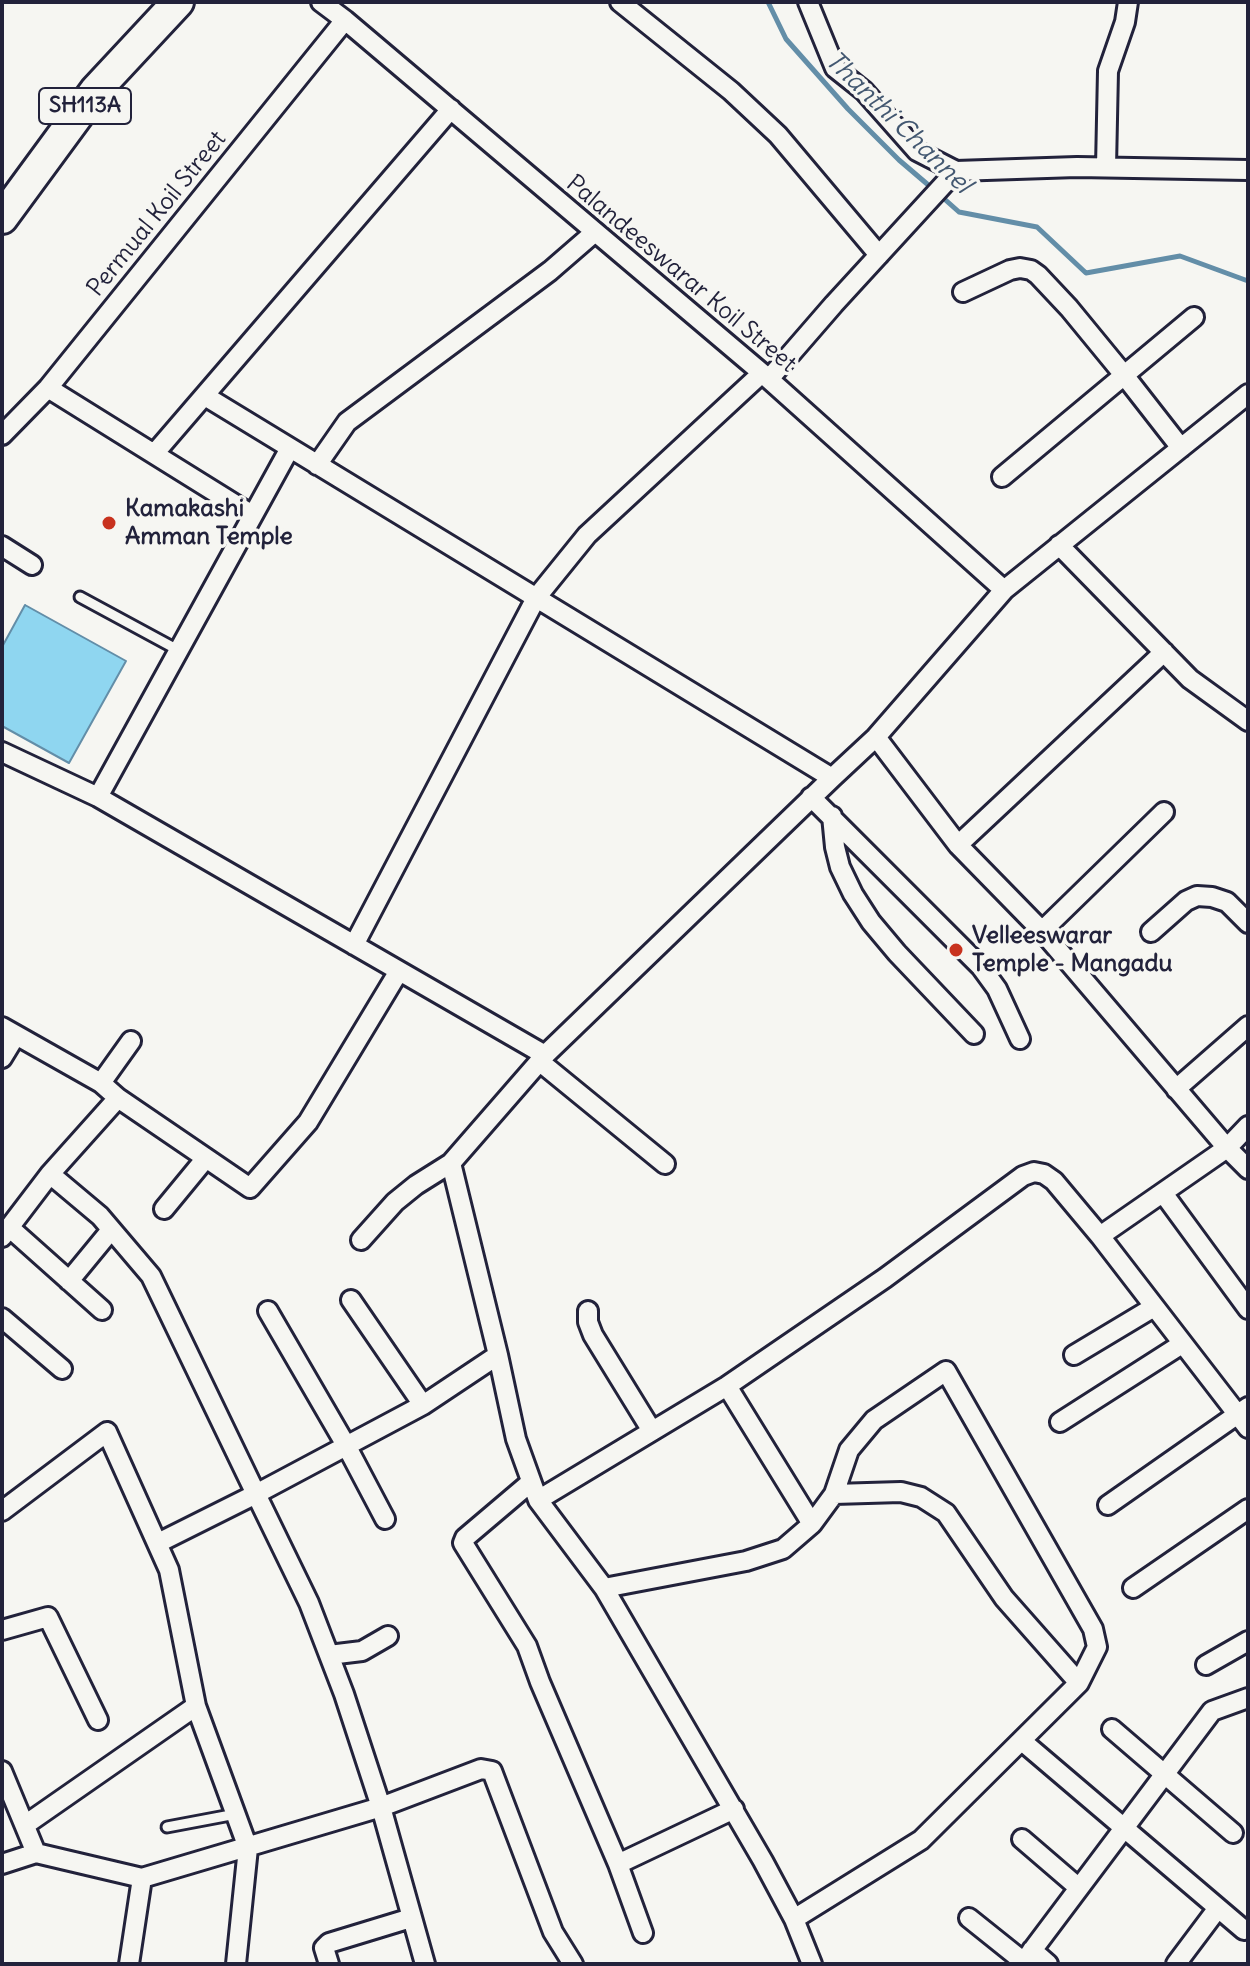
<!DOCTYPE html>
<style>
body{margin:0}
#map{position:relative;width:1250px;height:1966px;overflow:hidden;background:#f6f6f2;font-family:Delius,sans-serif}
canvas{display:block}
.frame{position:absolute;inset:0;border:4px solid #22223b;pointer-events:none}
</style>
<div id="map">
<canvas width="1250" height="1966"></canvas>
<div class="frame"></div>
</div>
<script>
const context = document.querySelector('canvas').getContext('2d');
context.lineJoin = 'round';
function fill(path, color) { context.fillStyle = color; context.fill(path, 'evenodd'); }
const poly = rows => new Path2D(rows.map(r => 'M' + r).join(''));
function trace(path, color, width, dash) { context.strokeStyle = color; context.lineWidth = width; context.lineCap = dash ? 'butt' : 'round'; context.setLineDash(dash || []); context.stroke(path); }
function write(font, color, halo, rows, align = 'center') {
  context.font = font + ' Delius,sans-serif'; context.lineWidth = 7; context.setLineDash([]); context.textBaseline = 'middle'; context.strokeStyle = halo; context.fillStyle = color; for (const [text, x, y, turn = 0] of rows) {
    context.save(); context.translate(x, y); context.rotate((+turn || 0) * Math.PI / 180); context.textAlign = isNaN(turn) ? turn : align; if (halo) context.strokeText(text, 0, 0); context.fillText(text, 0, 0); context.restore();
  }
}
const water = poly([
 [25,605,126,661,69,763,2,726,2,647,25,605]
]);
fill(water, '#8fd6f0');
trace(water, '#638ea8', 2);
trace(poly([
 [768,2,786,39,848,109,899,160,933,189],
 [941,196,959,212,1037,227,1086,273,1180,256,1248,281]
]), '#638ea8', 5);
const lane = poly([
 [80,597,178,650],
 [167,1827,236,1814]
]);
const street = poly([
 [321,2,345,20,762,373,1004,590],
 [620,2,731,91,778,135,879,255],
 [808,2,835,68,864,91,917,151,956,171],
 [1106,167,1108,71,1125,22,1128,2],
 [963,292,1010,270,1020,268,1031,270,1038,275,1069,308,1124,375,1181,448],
 [769,379,834,304,956,171,1077,167,1248,170],
 [48,388,154,454,451,109],
 [205,396,832,778],
 [2,435,48,388,345,20],
 [154,454,252,515],
 [317,465,347,422,550,271,595,232],
 [1002,477,1194,317],
 [1059,545,1190,679,1248,721],
 [2,546,32,565],
 [876,737,958,845,1042,931,1227,1148,1248,1169],
 [2,752,98,797,545,1055,451,1163,498,1355,516,1439,538,1500,604,1588,763,1861,794,1919,812,1964],
 [98,797,290,448],
 [811,797,981,967,997,989,1020,1039],
 [832,816,835,847,840,867,853,894,871,922,897,953,974,1034],
 [958,845,1164,652],
 [1042,931,1164,812],
 [1151,932,1186,901,1197,896,1212,897,1227,902,1248,923],
 [354,945,536,598,587,535,762,373],
 [2,1027,101,1083],
 [545,1055,832,778,876,737,1004,590,1248,394],
 [2,1058,16,1035],
 [539,1061,665,1164],
 [1176,1089,1248,1026],
 [118,1098,250,1188,308,1122,399,971],
 [1248,1126,1227,1148,1100,1236,1248,1428],
 [50,1174,100,1216,151,1276,256,1494,423,1405,498,1355],
 [1163,1193,1248,1309],
 [164,1209,206,1158],
 [10,1228,102,1310],
 [2,1237,50,1174,118,1098,101,1083,131,1041],
 [361,1240,395,1202,416,1185,451,1163],
 [69,1281,111,1230],
 [351,1300,423,1405],
 [268,1311,347,1447,385,1519],
 [588,1311,588,1322,593,1335,652,1431],
 [2,1318,62,1369],
 [1074,1355,1154,1307],
 [1060,1422,1182,1344],
 [531,1482,465,1538,463,1543,527,1646,540,1682,618,1864,643,1933],
 [834,1494,901,1492,921,1497,946,1513,1004,1598,1079,1683],
 [538,1500,727,1386,885,1278,1023,1176,1034,1172,1044,1174,1054,1181,1100,1236],
 [1108,1505,1248,1407],
 [2,1511,107,1432,169,1570,196,1706,248,1848,236,1964],
 [158,1543,256,1494,309,1603,344,1694,381,1807,481,1769,492,1771,553,1932,573,1964],
 [604,1588,746,1561,783,1549,812,1524,727,1386],
 [1133,1588,1248,1509],
 [2,1630,48,1617,98,1720],
 [329,1655,362,1651,388,1636],
 [1206,1665,1248,1641],
 [1112,1729,1233,1833],
 [1022,1741,1244,1930],
 [2,1771,36,1853,142,1878,129,1964],
 [25,1825,196,1706],
 [1022,1839,1079,1888],
 [2,1864,36,1853],
 [618,1864,734,1809],
 [142,1878,381,1807,425,1964],
 [969,1918,1024,1962],
 [794,1919,921,1840,1079,1683,1097,1647,1093,1629,946,1371,874,1420,849,1450,834,1494,812,1524],
 [1032,1950,1048,1964],
 [329,1964,324,1948,329,1943,411,1918],
 [1022,1964,1212,1711,1248,1698],
 [1176,1964,1218,1908]
]);
const primary = poly([
 [2,218,96,90,178,2]
]);
trace(lane, '#22223b', 15);
trace(street, '#22223b', 24);
trace(primary, '#22223b', 36);
trace(lane, '#f6f6f2', 9);
trace(street, '#f6f6f2', 18);
trace(primary, '#f6f6f2', 30);
for (const [x, y, r, color] of [
 [109,523,8,"#c8321e"],
 [956,950,8,"#c8321e"]
]) { const dot = new Path2D(); dot.arc(x, y, r, 0, 2 * Math.PI); context.fillStyle = color; context.fill(dot); trace(dot, '#f6f6f2', 3); }
for (const [x, y, w] of [
 [85,106,92]
]) { const box = new Path2D(); box.roundRect(x - w / 2, y - 18, w, 36, 6); context.fillStyle = '#f6f6f2'; context.fill(box); trace(box, '#22223b', 2); }
write('bold 22px', '#22223b', null, [
 ["SH113A",85,106]
]);
write('24px', '#22223b', '#f6f6f2', [
 ["Permual Koil Street",157,214,-51],
 ["Palandeeswarar Koil Street",681,274,40]
]);
write('bold 24px', '#22223b', '#f6f6f2', [
 ["Kamakashi",125,509],
 ["Amman Temple",125,537],
 ["Velleeswarar",972,936],
 ["Temple - Mangadu",972,964]
], 'left');
write('italic 26px', '#435871', '#f6f6f2', [
 ["Thanthi Channel",898,123,44]
]);
</script>
